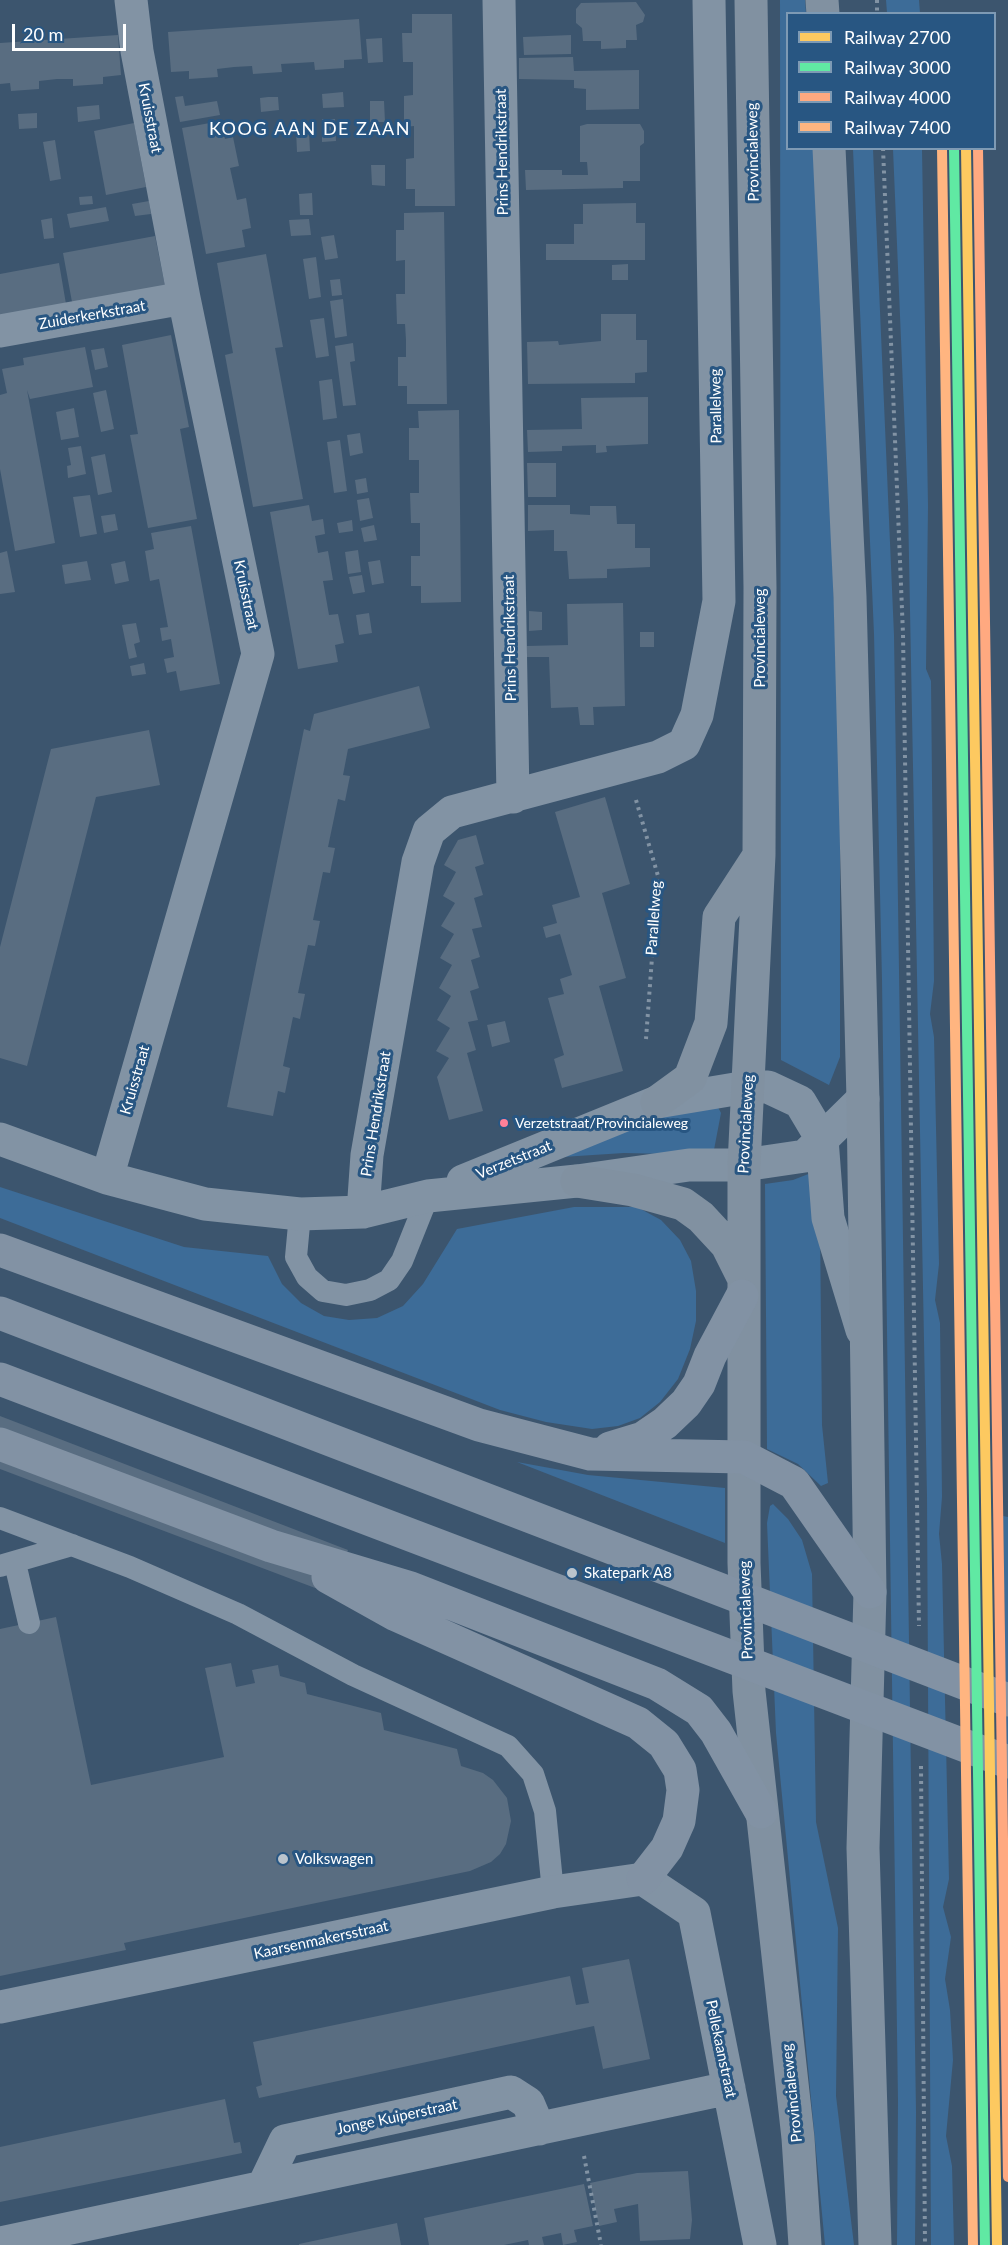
<!DOCTYPE html>
<style>
body{margin:0}
#map{position:relative;width:1008px;height:2245px;overflow:hidden;background:#3c556e;font-family:Lato,sans-serif}
canvas{display:block}
.legend{position:absolute;left:786px;top:12px;width:210px;height:138px;box-sizing:border-box;background:#285682;border:2px solid #7e9ab4;margin:0;padding:8px 10px;list-style:none;font-size:18px;color:#fff}
.legend li{display:flex;align-items:center;gap:12px;height:30px}
.legend b{width:30px;border:2px solid #7e9ab4}
.scale{position:absolute;left:12px;top:24px;width:114px;height:27px;box-sizing:border-box;border:3px solid #fff;border-top:0;padding-left:8px;font-size:18px;line-height:21px;white-space:nowrap;color:#fff;-webkit-text-stroke:4px #285682;paint-order:stroke}
</style>
<div id="map">
<canvas width="1008" height="2245"></canvas>
<ul class="legend">
<li><b style="height:8px;background:#fdc960"></b>Railway 2700</li>
<li><b style="height:8px;background:#60e9a3"></b>Railway 3000</li>
<li><b style="height:8px;background:#ffa980"></b>Railway 4000</li>
<li><b style="height:8px;background:#ffb580"></b>Railway 7400</li>
</ul>
<div class="scale">20 m</div>
</div>
<script>
const context = document.querySelector('canvas').getContext('2d');
context.lineJoin = 'round';
function fill(path, color) { context.fillStyle = color; context.fill(path, 'evenodd'); }
const poly = rows => new Path2D(rows.map(r => 'M' + r).join(''));
function trace(path, color, width, dash) { context.strokeStyle = color; context.lineWidth = width; context.lineCap = dash ? 'butt' : 'round'; context.setLineDash(dash || []); context.stroke(path); }
function write(font, color, halo, rows, align = 'center') {
  context.font = font + ' Lato,sans-serif'; context.lineWidth = 6; context.setLineDash([]); context.textBaseline = 'middle'; context.strokeStyle = halo; context.fillStyle = color; for (const [text, x, y, turn = 0] of rows) {
    context.save(); context.translate(x, y); context.rotate((+turn || 0) * Math.PI / 180); context.textAlign = isNaN(turn) ? turn : align; if (halo) context.strokeText(text, 0, 0); context.fillText(text, 0, 0); context.restore();
  }
}
fill(poly([
 [780,0,805,0,806,13,788,14,788,148,815,149,823,265,840,787,840,1057,829,1085,781,1060],
 [886,0,919,0,920,13,887,13],
 [853,149,873,149,894,635,916,2112,915,2245,897,2245,898,2101,882,980,874,634],
 [893,149,922,149,928,506,926,669,931,681,934,981,930,1014,934,1037,939,1264,935,1300,940,1323,942,1497,939,1534,942,1564,949,1879,943,1907,951,1937,945,1979,950,2010,953,2060,946,2136,952,2166,954,2245,931,2245,927,1496,908,506],
 [718,1107,721,1113,713,1155,624,1153,562,1157,656,1115],
 [811,1173,820,1225,822,1425,828,1483,821,1486,798,1464,767,1449,765,1184,793,1180],
 [0,1187,184,1247,268,1256,282,1284,301,1303,324,1316,349,1320,377,1318,403,1306,423,1284,457,1229,574,1207,637,1207,661,1220,680,1240,691,1261,696,1291,696,1321,690,1349,678,1379,660,1402,640,1418,618,1426,592,1429,546,1422,500,1410,0,1218],
 [517,1462,588,1475,725,1488,725,1543],
 [773,1504,788,1519,802,1540,812,1574,816,1822,838,1928,836,2096,854,2245,825,2245,776,1733,767,1523,770,1506],
 [1003,1516,1008,1517,1008,1879]
]), '#3d6c98');
fill(poly([
 [636,2,645,15,643,22,636,25,637,40,626,40,626,48,601,49,601,41,583,41,582,28,576,23,576,9,581,3],
 [412,14,452,14,455,206,415,206,415,189,406,189,406,159,414,158,414,126,404,127,404,96,413,95,413,62,403,62,402,33,412,33],
 [359,19,362,59,344,60,344,68,315,70,314,62,298,63,281,64,282,72,253,74,252,66,234,67,217,69,218,77,189,79,189,71,171,72,168,32],
 [118,35,121,75,103,77,103,84,73,86,73,79,57,79,39,81,39,89,11,91,10,83,0,84,0,43],
 [571,35,571,54,524,55,523,37],
 [382,38,383,62,368,63,366,39],
 [573,57,574,71,639,70,639,109,586,110,586,89,574,88,574,80,519,79,519,58],
 [343,92,344,107,323,108,322,94],
 [183,96,185,106,217,101,220,115,180,122,175,97],
 [268,97,278,97,279,110,261,112,260,98],
 [370,101,384,101,385,122,370,122],
 [99,105,100,119,78,122,77,107],
 [37,113,37,128,19,129,18,114],
 [322,119,335,119,336,141,322,142],
 [221,121,225,139,233,137,239,166,230,168,237,200,246,198,251,228,242,230,245,247,206,254,182,128],
 [134,123,146,187,106,195,94,131],
 [587,124,640,124,644,131,644,143,640,146,640,181,623,181,623,188,526,190,525,170,562,170,562,175,588,175,587,162,580,162,580,126],
 [296,130,309,131,310,151,297,152],
 [55,140,61,179,50,181,43,142],
 [371,165,385,165,385,186,372,185],
 [312,193,313,215,300,215,299,194],
 [92,196,93,204,80,205,79,197],
 [149,201,151,214,135,216,132,204],
 [636,203,636,223,645,223,645,260,546,260,546,244,574,244,574,224,583,224,583,204],
 [106,207,109,221,70,228,67,214],
 [444,212,447,404,407,404,407,386,398,386,398,357,406,357,406,340,405,324,397,324,396,294,405,294,405,260,396,261,396,230,404,230,404,213],
 [52,218,54,238,44,239,41,220],
 [309,219,311,235,291,236,289,220],
 [334,235,338,258,325,260,321,237],
 [155,236,165,286,72,302,63,253],
 [266,254,283,347,275,348,303,499,253,507,225,355,233,353,217,263],
 [316,257,321,297,309,299,303,259],
 [59,263,66,304,0,316,0,274],
 [628,264,628,280,612,280,612,265],
 [340,279,342,295,332,296,330,280],
 [343,299,347,336,335,338,330,301],
 [601,314,636,314,636,340,647,340,647,372,635,373,635,383,528,384,527,342,558,341,559,345,601,341],
 [324,318,329,356,316,358,310,320],
 [171,335,189,427,180,429,197,519,148,528,130,435,138,434,122,345],
 [353,343,355,361,350,362,356,405,343,406,335,346],
 [85,347,93,387,30,399,27,390,55,543,15,551,0,469,0,395,7,393,2,369,24,365,23,358],
 [104,348,108,367,95,370,91,350],
 [332,379,337,418,323,420,319,381],
 [106,390,114,429,101,432,93,393],
 [648,397,648,444,606,446,607,452,596,453,596,445,562,446,562,451,528,452,527,430,582,429,581,398],
 [74,408,79,437,61,440,56,412],
 [459,410,461,602,421,603,421,586,411,586,411,556,420,556,420,523,411,523,410,493,419,493,419,460,409,460,409,428,419,428,418,411],
 [360,433,363,453,350,456,347,435],
 [340,440,347,491,334,493,327,442],
 [81,446,86,474,68,478,67,466,71,465,68,448],
 [105,454,112,492,98,495,91,457],
 [527,463,556,463,556,497,528,497],
 [366,478,368,492,357,494,355,480],
 [90,495,97,534,80,537,73,497],
 [369,498,373,518,360,521,357,500],
 [309,505,312,521,323,519,325,534,315,536,318,553,328,551,333,580,323,581,329,615,338,614,344,643,335,645,338,662,298,669,270,512],
 [528,505,570,505,570,514,590,515,590,506,616,506,617,524,635,524,635,548,650,548,650,567,607,569,607,578,569,579,567,551,554,551,554,530,528,531],
 [115,514,118,530,104,533,101,516],
 [352,520,353,531,339,533,337,523],
 [374,525,377,540,364,542,361,528],
 [191,526,220,684,180,691,176,671,167,673,164,659,174,657,171,639,162,641,160,628,168,627,159,579,150,581,145,551,154,549,151,533],
 [358,550,361,572,348,574,345,552],
 [7,551,15,592,0,594,0,553],
 [380,560,384,583,372,585,368,562],
 [87,561,91,580,65,584,62,565],
 [125,561,129,581,115,584,111,564],
 [362,575,365,592,353,594,349,577],
 [623,603,625,706,593,707,594,725,580,725,578,707,551,708,549,657,527,657,527,646,568,645,567,604],
 [529,611,542,612,542,630,529,631],
 [369,613,372,633,359,635,356,615],
 [136,623,140,642,134,644,137,657,129,659,122,625],
 [640,632,654,632,654,647,640,647],
 [144,663,146,674,132,676,130,666],
 [419,686,430,728,348,749,343,775,350,776,345,801,338,799,328,847,335,848,330,873,323,872,313,920,320,921,315,946,308,945,298,993,305,994,300,1019,293,1017,283,1066,290,1068,285,1093,278,1091,273,1116,227,1107,304,729,310,731,314,714],
 [149,730,160,785,96,797,27,1066,0,1058,0,947,51,749],
 [605,797,630,884,602,893,626,978,599,986,623,1071,562,1088,554,1059,564,1055,548,998,564,994,560,979,572,975,560,934,546,938,543,927,557,923,552,905,580,897,555,812],
 [476,835,484,864,475,867,483,895,474,898,482,927,472,929,480,957,471,960,479,988,470,991,478,1020,468,1022,476,1050,467,1053,483,1111,449,1120,437,1077,449,1058,436,1051,450,1028,437,1020,451,996,439,988,452,965,440,958,454,934,441,926,455,903,443,896,456,872,444,865,458,840],
 [505,1021,510,1042,492,1047,487,1025],
 [0,1416,348,1550,331,1594,0,1469],
 [56,1617,91,1785,224,1757,205,1668,231,1663,236,1687,255,1683,252,1670,278,1665,280,1676,305,1683,307,1694,381,1713,384,1730,457,1749,461,1766,483,1773,493,1780,507,1798,511,1821,506,1844,500,1854,491,1862,470,1871,124,1943,126,1950,0,1976,0,1629],
 [629,1959,650,2059,603,2069,594,2026,259,2098,256,2087,262,2085,253,2042,570,1976,576,2005,589,2003,582,1968],
 [225,2099,234,2143,240,2142,242,2153,0,2202,0,2147],
 [688,2171,692,2220,690,2239,640,2241,638,2204,614,2209,617,2222,599,2226,590,2183,637,2173],
 [584,2184,593,2226,574,2230,577,2242,563,2245,561,2233,542,2237,544,2245,529,2245,528,2240,504,2245,429,2245,424,2218],
 [397,2223,401,2245,299,2245,299,2244]
]), '#596d81');
trace(poly([
 [877,0,877,14],
 [883,148,903,634,919,1626],
 [636,800,658,876,646,1039],
 [921,1766,925,2245],
 [584,2156,601,2245]
]), '#8293a4', 4, [3, 4.5]);
trace(poly([
 [300,1214,296,1257,307,1277,323,1291,346,1295,370,1290,389,1280,402,1261,428,1196],
 [0,1518,130,1567,238,1614,353,1675,508,1746,533,1774,545,1811,553,1892],
 [15,1563,29,1623],
 [0,1566,72,1545]
]), '#8293a4', 22);
trace(poly([
 [499,0,513,797],
 [0,331,184,298],
 [0,1139,107,1178,205,1204,300,1214,363,1212,428,1196,577,1181,689,1165,744,1165,805,1156,863,1099],
 [107,1178,258,654,184,298,137,51,131,0],
 [463,1181,657,1102,747,1087,768,1087,800,1102,822,1139,828,1218,862,1330],
 [363,1212,367,1155,418,862,429,831,452,812,658,757,684,744,697,715,719,601,709,0],
 [0,2007,553,1892,643,1879,694,1913,760,2245],
 [263,2187,285,2141,511,2092,528,2103,539,2129],
 [0,2243,729,2088]
]), '#8293a4', 33);
trace(poly([
 [751,0,760,587,759,855,744,1165,744,1563,749,1691,798,2138,805,2245],
 [822,0,823,14],
 [829,148,850,597,863,1099,870,1592,863,1848,875,2245],
 [657,1102,690,1078,711,1023,719,917,758,857],
 [577,1181,633,1190,683,1204,701,1217,727,1245,742,1275]
]), '#8191a1', 33);
trace(poly([
 [0,1250,479,1425,590,1454,744,1457,794,1483,870,1592],
 [0,1444,271,1546,411,1588,657,1684,699,1710,716,1732,761,1812],
 [610,1448,643,1438,665,1423,686,1403,699,1384,710,1356,742,1296],
 [328,1577,396,1615,638,1723,664,1744,680,1770,683,1790,679,1821,667,1848,643,1879]
]), '#8292a4', 33);
trace(poly([
 [0,1313,1008,1700],
 [0,1379,1008,1762]
]), '#8292a4', 33);
trace(poly([
 [966,148,997,2245]
]), '#fdc960', 10);
trace(poly([
 [954,148,985,2245]
]), '#60e9a3', 10);
trace(poly([
 [978,148,1008,2177]
]), '#ffa980', 10);
trace(poly([
 [942,148,973,2245]
]), '#ffb580', 10);
for (const [x, y, r, color] of [
 [504,1123,5,"#ff8098"],
 [572,1573,6,"#bbc4cc"],
 [283,1859,6,"#bbc4cc"]
]) { const dot = new Path2D(); dot.arc(x, y, r, 0, 2 * Math.PI); context.fillStyle = color; context.fill(dot); trace(dot, '#285682', 2); }
write('14px', '#fff', '#285682', [
 ["Verzetstraat/Provincialeweg",515,1123]
], 'left');
write('15px', '#fff', '#285682', [
 ["Kruisstraat",150,118,79],
 ["Prins Hendrikstraat",502,152,-91],
 ["Provincialeweg",753,152,-91],
 ["Zuiderkerkstraat",92,315,-10],
 ["Parallelweg",716,406,-91],
 ["Kruisstraat",246,595,78],
 ["Prins Hendrikstraat",510,638,-91],
 ["Provincialeweg",760,638,-90],
 ["Parallelweg",654,918,-86],
 ["Kruisstraat",135,1080,-74],
 ["Prins Hendrikstraat",376,1114,-81],
 ["Provincialeweg",746,1124,-87],
 ["Verzetstraat",514,1160,-22],
 ["Provincialeweg",746,1610,-92],
 ["Kaarsenmakersstraat",321,1940,-12],
 ["Pellekaanstraat",721,2049,78],
 ["Provincialeweg",792,2093,-96],
 ["Jonge Kuiperstraat",397,2117,-12]
]);
write('15px', '#fff', '#285682', [
 ["Skatepark A8",584,1573],
 ["Volkswagen",295,1859]
], 'left');
context.letterSpacing = '1.5px';
write('18px', '#fff', '#285682', [
 ["KOOG AAN DE ZAAN",310,129]
]);
context.letterSpacing = '0px';
</script>
